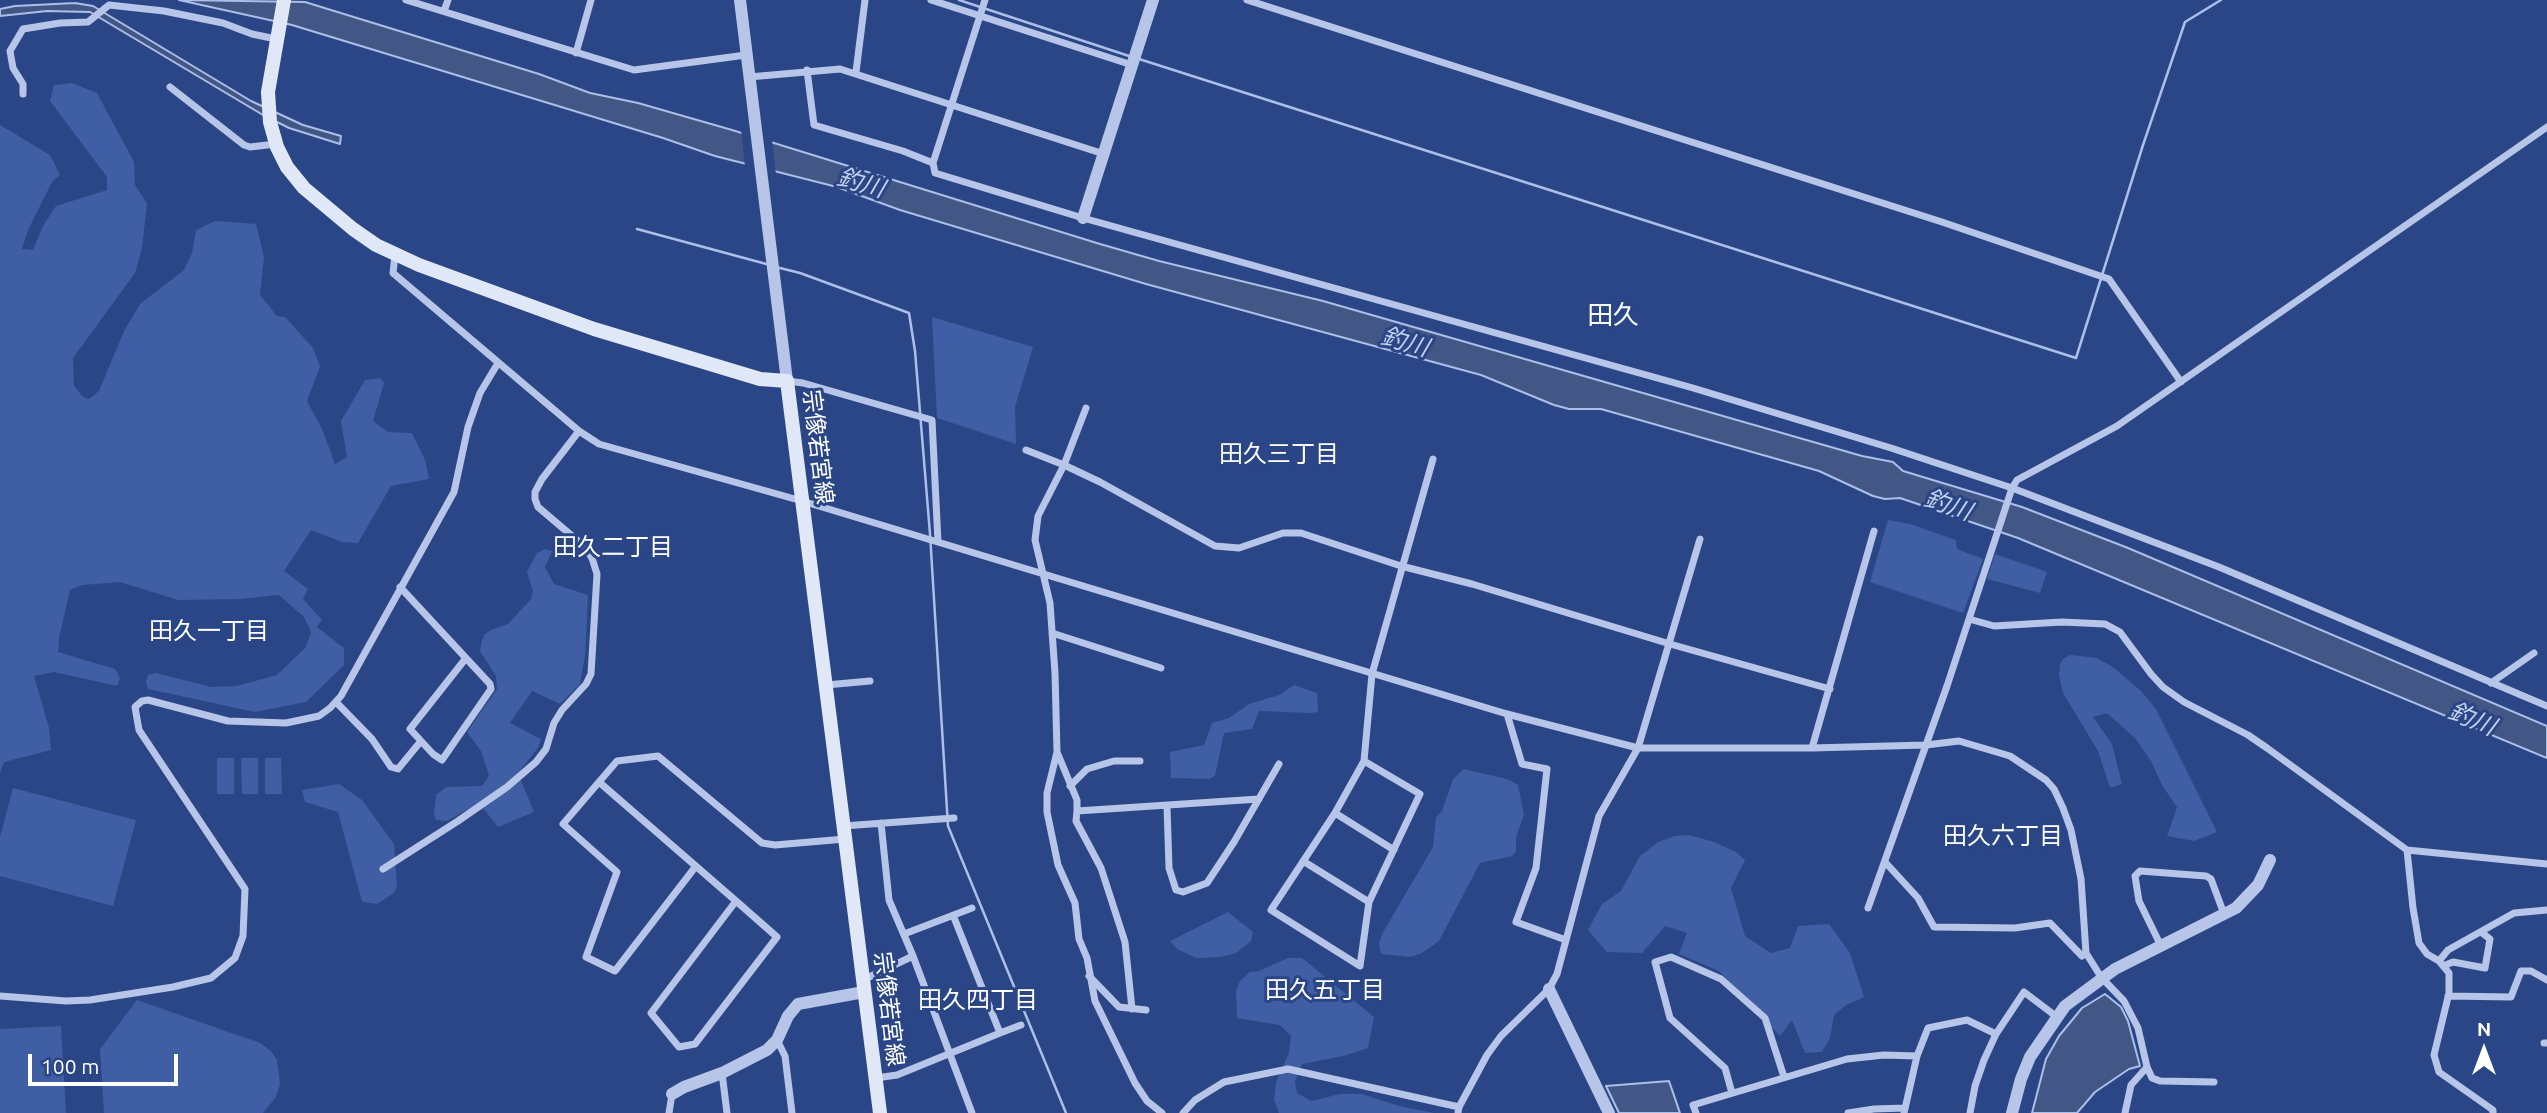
<!DOCTYPE html>
<meta charset="utf-8">
<style>
body{margin:0}
#map{position:relative;width:2547px;height:1113px;overflow:hidden;background:#2b4687;font-family:Ubuntu,sans-serif}
canvas{display:block}
.north{position:absolute;left:2449px;top:1015px;width:70px;height:70px;-webkit-text-stroke:5px #2b4687;paint-order:stroke;rotate:0deg;font-size:19px;font-weight:700;line-height:28px;text-align:center;color:#fff}
.north::after{content:'';display:block;margin:auto;width:24px;height:32px;background:#fff;clip-path:polygon(50% 0,100% 100%,50% 72%,0 100%)}
.scale{position:absolute;left:28px;top:1054px;width:150px;height:32px;box-sizing:border-box;border:4px solid #fff;border-top:0;padding-left:9px;font-size:21px;line-height:24px;white-space:nowrap;color:#fff;-webkit-text-stroke:5px #2b4687;paint-order:stroke}
</style>
<div id="map">
<canvas width="2547" height="1113"></canvas>
<div class="north">N</div>
<div class="scale">100 m</div>
</div>
<script>
const context = document.querySelector('canvas').getContext('2d');
context.lineJoin = 'round';
function fill(path, color) { context.fillStyle = color; context.fill(path, 'evenodd'); }
const poly = rows => new Path2D(rows.map(r => 'M' + r).join(''));
function trace(path, color, width, dash) { context.strokeStyle = color; context.lineWidth = width; context.lineCap = dash ? 'butt' : 'round'; context.setLineDash(dash || []); context.stroke(path); }
function write(font, color, halo, rows, align = 'center') {
  context.font = font + ' Ubuntu,"Noto Sans JP",sans-serif'; context.lineWidth = 6; context.setLineDash([]); context.textBaseline = 'middle'; context.strokeStyle = halo; context.fillStyle = color; for (const [text, x, y, turn = 0] of rows) {
    context.save(); context.translate(x, y); context.rotate((+turn || 0) * Math.PI / 180); context.textAlign = isNaN(turn) ? turn : align; if (halo) context.strokeText(text, 0, 0); context.fillText(text, 0, 0); context.restore();
  }
}
fill(poly([
 [72,83,97,93,134,162,135,185,147,203,142,248,135,273,73,358,74,386,83,397,89,399,99,391,124,331,140,304,184,270,192,253,196,230,215,221,256,224,264,257,260,295,277,316,285,317,313,348,320,366,307,401,322,429,335,464,347,457,341,421,365,380,380,378,384,383,373,421,388,432,412,433,425,460,429,479,391,486,358,543,342,542,311,530,284,571,308,589,303,599,322,620,317,627,344,648,344,665,306,702,255,712,148,689,146,682,148,675,156,673,211,687,237,686,277,675,306,647,311,632,304,617,279,595,240,599,178,600,120,582,82,585,70,590,59,638,58,652,115,669,120,678,117,686,54,672,34,676,49,728,51,750,4,762,0,773,0,125,50,155,60,175,52,182,28,230,22,249,33,250,43,226,56,206,107,190,107,177,50,101,54,85],
 [932,317,1033,347,1015,407,1016,444,937,418],
 [1888,520,1910,524,1956,540,1957,549,1983,559,1963,613,1870,582],
 [545,549,552,551,545,567,554,584,588,595,585,656,580,684,560,704,532,691,510,723,541,739,538,748,518,773,534,812,498,827,479,803,447,821,436,820,434,814,436,795,446,787,482,786,489,776,481,751,467,732,497,689,496,676,480,651,482,640,485,634,491,630,508,624,531,599,533,591,527,572,537,553],
 [1995,554,2047,572,2040,593,1987,579],
 [2071,655,2097,658,2113,667,2141,691,2156,709,2217,832,2194,841,2167,836,2177,807,2162,785,2151,761,2135,738,2107,713,2093,717,2112,744,2122,784,2110,788,2098,751,2063,693,2059,675,2060,664,2064,658],
 [1294,685,1317,693,1318,712,1310,713,1259,711,1252,729,1224,733,1215,776,1209,779,1171,778,1170,752,1204,745,1212,723,1229,718,1249,704,1279,695],
 [217,758,234,758,234,794,217,794],
 [241,758,258,758,258,794,242,794],
 [265,758,281,758,282,794,265,794],
 [1464,769,1507,779,1518,785,1524,815,1516,837,1516,851,1512,856,1480,863,1439,941,1432,946,1420,954,1410,957,1381,954,1379,944,1382,934,1433,847,1436,817,1442,811,1453,779],
 [339,784,362,800,394,844,397,885,394,893,377,904,362,902,338,812,305,802,302,790],
 [13,788,136,820,113,906,0,876,0,837],
 [1689,835,1714,842,1736,852,1745,860,1731,888,1745,936,1771,953,1790,948,1798,926,1829,924,1850,953,1864,997,1846,1005,1834,1015,1830,1038,1822,1052,1805,1053,1792,1020,1780,1036,1719,971,1679,954,1687,933,1665,926,1642,953,1607,952,1588,930,1602,904,1621,891,1640,856,1658,842,1675,836],
 [1228,912,1253,932,1251,941,1236,953,1221,957,1196,958,1177,949,1170,941],
 [1288,958,1302,958,1374,1017,1368,1048,1343,1056,1302,1064,1295,1082,1297,1093,1311,1101,1340,1094,1362,1094,1399,1106,1434,1113,1279,1113,1274,1100,1276,1082,1289,1053,1291,1036,1280,1025,1237,1018,1236,990,1240,981,1250,972,1259,971],
 [137,1000,260,1043,271,1051,277,1060,280,1084,276,1097,263,1113,104,1113,100,1049],
 [61,1026,66,1113,0,1113,0,1029]
]), '#405ea3');
const water = poly([
 [179,0,305,2,539,74,590,93,638,103,732,130,1100,244,1159,261,1323,301,1862,456,1893,462,1903,471,2022,507,2128,548,2547,726,2547,758,2018,538,1900,498,1885,499,1873,496,1819,471,1601,409,1569,409,1554,405,1481,375,1146,284,900,210,837,187,715,156,663,138,292,25,179,0],
 [75,3,93,6,251,101,303,125,341,136,340,144,289,128,263,115,90,12,47,11,0,16,0,9,15,6,75,3],
 [2105,994,2121,1007,2128,1021,2140,1066,2129,1069,2095,1092,2077,1113,2032,1113,2046,1059,2059,1036,2082,1008,2105,994],
 [1669,1081,1680,1113,1619,1113,1606,1086,1669,1081]
]);
fill(water, '#435786');
trace(water, '#acbfe8', 2);
fill(poly([
 [741,129,772,140,776,175,745,167]
]), '#2b4687');
trace(poly([
 [959,0,1129,56],
 [1139,59,2076,358,2143,145,2185,22,2221,0],
 [637,229,770,265],
 [776,267,800,273,909,313,915,351,930,534,948,826,1066,1113]
]), '#acbfe8', 2.5);
trace(poly([
 [406,0,634,70,746,55],
 [931,0,1132,65],
 [985,0,933,163,935,173,1083,218,1693,388,1891,448,2012,488,2219,567,2547,706],
 [1247,0,1942,222,2109,279,2181,382],
 [444,11,448,0],
 [576,53,591,0],
 [807,70,814,125,903,151,933,163],
 [856,72,865,0],
 [749,77,840,69,1104,154],
 [170,87,244,145,250,147,276,144],
 [23,94,23,84,13,68,10,51,23,29,60,23,88,22,109,5,164,11,223,23,252,34,276,39],
 [395,255,393,273,579,431,599,444,802,501,1507,714,1638,748,1812,748,1926,745,1959,741,2010,756,2046,780,2054,789,2063,808,2071,830,2081,879,2086,953,2101,977,2124,1001,2138,1028,2147,1067,2152,1078,2160,1081,2214,1082],
 [787,381,803,383,932,420,938,542],
 [1086,408,1064,465,1038,516,1035,540,1050,603,1055,673,1057,752,1077,800,1077,811,1259,799],
 [1026,450,1064,465,1100,482,1215,546,1239,548,1283,533,1301,533,1401,566,1472,584,1670,644,1830,689],
 [400,587,490,684,491,689,442,760,433,754,410,729,466,658],
 [1969,619,1994,626,2062,622,2105,624,2120,632,2151,674,2163,687,2184,702,2248,735,2267,748,2407,850,2547,864],
 [1052,633,1161,668],
 [2491,683,2534,653],
 [826,685,870,681],
 [336,702,372,739,391,767,398,769,421,741],
 [1507,714,1522,764,1547,769,1536,868,1516,922,1566,940],
 [1812,748,1874,531],
 [1057,752,1047,793,1047,812,1058,865,1075,903,1079,939,1087,958,1095,1001,1135,1083,1147,1101,1162,1113],
 [1364,761,1420,794,1369,902,1360,966,1271,910,1335,813,1364,761],
 [1364,761,1372,674,1433,459],
 [599,782,736,901,651,1013,679,1047,695,1044,777,937,736,901],
 [1070,786,1087,769,1114,761,1140,761],
 [1167,806,1169,868,1176,890,1183,892,1207,883,1234,842,1279,764],
 [1077,811,1076,821,1101,868,1125,942,1132,1009],
 [1335,813,1394,850],
 [881,823,889,900,913,956,972,1113],
 [843,826,954,818],
 [2407,850,2413,908,2419,943,2427,954,2439,961,2449,973,2449,993,2434,1055,2439,1072,2493,1110,2493,1113],
 [1303,861,1369,902],
 [1885,862,1918,898,1934,927,2015,928,2050,923,2082,956,2086,953],
 [696,866,615,971,586,957,617,872,563,824,617,761,658,756,762,843,775,845,845,839],
 [383,869,458,821,507,787,536,762,546,749,554,723,562,710,586,684,591,674,597,574,592,558,585,547,538,507,535,499,535,492,542,479,579,431],
 [1868,908,1947,686,2012,488,2017,480,2117,426,2547,127],
 [904,934,972,908],
 [2161,946,2139,901,2135,876,2140,871,2206,876,2211,879,2224,914],
 [2439,961,2448,950,2514,913,2547,910],
 [2443,966,2453,962,2485,968,2490,939,2481,932],
 [1089,976,1119,1007,1146,1010],
 [863,980,913,956],
 [0,996,66,1001,90,1000,173,987,211,978,235,958,243,936,245,889,139,730,135,707,142,701,148,700,228,721,286,723,319,716,330,708,341,696,454,492,468,427,480,393,498,363],
 [2448,996,2511,997,2521,971,2531,971,2547,980],
 [1000,1033,1021,1025],
 [777,1040,785,1056,792,1113],
 [2544,1043,2547,1043],
 [722,1073,727,1113],
 [876,1078,897,1075,1000,1033,953,915],
 [1732,1093,1725,1068,1670,1018,1655,962,1671,957,1721,979,1765,1018,1784,1077],
 [669,1113,672,1094],
 [1183,1113,1195,1100,1224,1082,1288,1069,1459,1107],
 [1458,1113,1459,1107,1487,1055,1501,1036,1549,989,1557,974,1599,816,1638,748,1700,539],
 [1696,1113,1693,1105,1847,1059,1884,1055,1917,1056],
 [1848,1113,1874,1109,1905,1108],
 [1904,1113,1917,1056,1928,1028,1967,1020,1996,1034],
 [1970,1113,1975,1086,1984,1060,1996,1034,2024,992,2057,1017],
 [2125,1113,2131,1085,2147,1067]
]), '#b7c6e8', 7);
trace(poly([
 [740,0,787,381],
 [1083,218,1153,0],
 [1549,989,1609,1113],
 [672,1094,684,1087,722,1073,767,1050,777,1040,788,1016,798,1004,864,992],
 [2012,1113,2021,1079,2030,1057,2065,1006,2115,969,2236,908,2258,885,2270,860]
]), '#b7c6e8', 12);
trace(poly([
 [284,0,268,92,270,122,277,147,287,167,304,188,353,229,376,245,419,265,594,329,760,379,787,381,880,1113]
]), '#e0e7f7', 14);
write('23px', '#fff', '#2b4687', [
 ["宗像若宮線",818,447,83],
 ["宗像若宮線",889,1009,83]
]);
write('italic 24px', '#c3d1ef', '#2b4687', [
 ["釣川",861,183,16],
 ["釣川",1405,342,16],
 ["釣川",1948,505,19],
 ["釣川",2472,719,23]
]);
write('24px', '#fff', '#2b4687', [
 ["田久三丁目",1279,454],
 ["田久二丁目",613,547],
 ["田久一丁目",209,631],
 ["田久六丁目",2003,836],
 ["田久五丁目",1325,990],
 ["田久四丁目",978,1000]
]);
write('26px', '#fff', '#2b4687', [
 ["田久",1613,315]
]);
</script>
